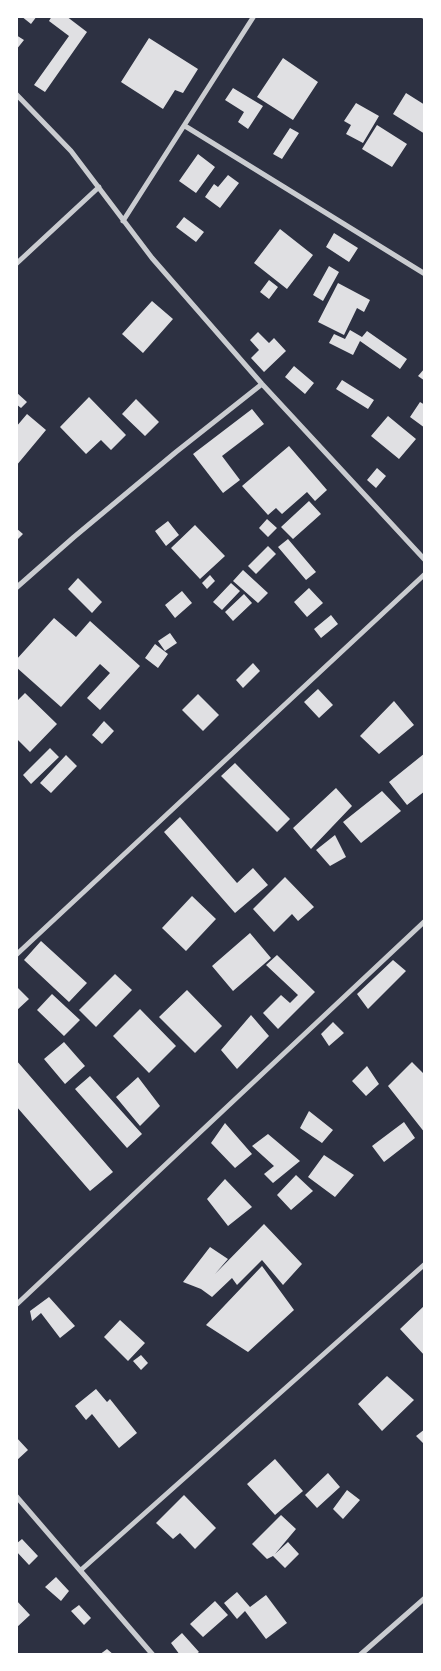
<!DOCTYPE html>
<style>
body{margin:0}
#map{position:relative;width:441px;height:1671px;overflow:hidden;background:#2d3142;font-family:"PT Sans Narrow",sans-serif}
canvas{display:block}
.frame{position:absolute;inset:0;border:18px solid #fff;pointer-events:none}
</style>
<div id="map">
<canvas width="441" height="1671"></canvas>
<div class="frame"></div>
</div>
<script>
const context = document.querySelector('canvas').getContext('2d');
context.lineJoin = 'round';
function fill(path, color) { context.fillStyle = color; context.fill(path, 'evenodd'); }
const poly = rows => new Path2D(rows.map(r => 'M' + r).join(''));
function trace(path, color, width, dash) { context.strokeStyle = color; context.lineWidth = width; context.lineCap = dash ? 'butt' : 'round'; context.setLineDash(dash || []); context.stroke(path); }
fill(poly([
 [21,16,37,16,31,24],
 [52,16,66,16,87,32,45,92,34,85,69,36,49,21],
 [16,35,24,40,16,50],
 [149,38,198,69,183,93,175,90,163,109,121,82],
 [283,58,318,82,293,120,257,97],
 [233,88,263,106,248,129,238,122,244,112,225,100],
 [406,93,425,105,425,134,393,114],
 [356,103,379,116,363,143,346,134,351,125,344,121],
 [377,125,407,144,392,167,362,149],
 [290,128,299,133,282,159,273,154],
 [198,154,215,167,196,193,179,181],
 [228,175,239,183,220,208,205,197,214,184,218,187],
 [184,217,204,232,196,242,176,227],
 [280,229,313,255,287,289,254,263],
 [334,233,358,248,349,262,326,247],
 [329,266,339,272,323,301,313,295],
 [269,280,278,287,269,299,260,292],
 [338,283,370,300,364,312,357,308,344,335,318,322],
 [152,301,173,319,143,353,122,334],
 [350,330,362,337,367,331,407,359,400,369,360,341,353,355,329,343,334,334,345,339],
 [258,332,269,343,274,338,286,351,264,372,251,358,259,350,250,340],
 [294,366,314,383,305,394,285,377],
 [425,368,425,381,418,376],
 [342,380,374,400,368,409,336,389],
 [16,392,27,402,21,408,16,404],
 [89,397,126,435,111,450,101,440,86,454,60,427],
 [136,399,159,422,145,436,122,414],
 [420,402,425,405,425,428,410,417],
 [252,409,264,424,222,456,240,480,223,493,193,454],
 [27,414,46,430,16,466,16,427],
 [388,416,416,439,399,459,371,436],
 [289,446,327,490,315,501,307,492,282,514,276,508,268,515,242,486],
 [377,468,386,476,376,488,367,480],
 [309,501,321,514,293,539,281,527],
 [267,519,277,528,268,537,259,528],
 [168,521,179,535,166,546,155,531],
 [195,525,225,556,200,579,171,548],
 [16,528,23,534,16,541],
 [288,539,316,572,306,580,278,547],
 [268,546,276,554,256,574,248,566],
 [243,570,268,593,258,603,233,581],
 [210,575,215,581,207,589,202,583],
 [78,578,102,602,92,613,68,589],
 [231,583,240,591,222,610,213,602],
 [309,588,323,603,307,617,294,602],
 [182,591,192,603,175,618,165,605],
 [244,594,252,603,233,621,225,612],
 [331,615,338,624,321,638,314,629],
 [54,618,76,637,90,621,140,666,100,710,87,698,110,673,100,664,61,707,16,667,16,660],
 [170,633,177,643,165,651,158,641],
 [155,644,168,654,158,668,145,658],
 [253,663,260,671,243,688,236,680],
 [318,689,333,705,319,718,304,702],
 [25,693,57,724,30,752,16,738,16,702],
 [198,694,219,715,203,731,182,710],
 [394,701,414,725,379,754,360,736],
 [104,721,114,731,102,744,92,735],
 [50,748,59,757,31,784,23,775],
 [425,753,425,791,407,805,389,782],
 [66,755,77,766,51,793,40,783],
 [235,763,290,819,277,832,221,776],
 [336,788,352,806,311,849,293,828],
 [382,791,401,811,361,843,343,822],
 [180,817,237,883,253,868,268,885,235,913,164,832],
 [335,835,346,857,330,866,316,850],
 [285,877,314,907,298,921,292,914,274,932,253,909],
 [192,896,216,919,186,951,162,928],
 [250,933,271,958,233,991,212,966],
 [41,941,87,983,69,1002,24,960],
 [277,955,315,992,278,1029,263,1013,281,995,290,1003,298,995,266,965],
 [393,960,406,971,368,1009,357,994],
 [115,974,132,990,96,1027,79,1010],
 [16,986,29,999,16,1011],
 [187,990,222,1026,195,1053,159,1017],
 [52,994,80,1020,64,1036,37,1010],
 [140,1009,176,1046,149,1073,113,1036],
 [251,1015,269,1036,237,1069,221,1050],
 [333,1022,344,1033,329,1046,321,1034],
 [64,1042,85,1066,65,1084,44,1059],
 [16,1060,113,1172,90,1191,16,1106],
 [412,1062,425,1075,425,1133,388,1086],
 [367,1066,379,1084,366,1096,352,1081],
 [90,1076,142,1134,127,1148,75,1089],
 [138,1077,160,1106,140,1126,116,1097],
 [309,1111,333,1130,322,1143,300,1128],
 [404,1122,415,1138,384,1162,372,1146],
 [225,1123,252,1154,235,1168,211,1143],
 [268,1134,300,1161,273,1183,264,1174,274,1166,252,1146],
 [324,1155,354,1175,335,1197,308,1177],
 [296,1175,313,1191,291,1210,277,1195],
 [225,1179,252,1207,228,1226,207,1199],
 [264,1224,302,1264,283,1285,262,1260,237,1285,232,1278,212,1297,201,1289,183,1282,210,1247,228,1259,215,1274],
 [262,1266,294,1310,248,1352,206,1325],
 [49,1297,75,1326,60,1338,41,1313,32,1321,30,1311],
 [425,1305,425,1356,400,1329],
 [120,1320,145,1343,128,1361,104,1337],
 [141,1355,148,1363,141,1370,133,1361],
 [387,1376,414,1400,382,1431,358,1404],
 [96,1389,107,1402,110,1399,137,1433,119,1448,92,1414,86,1420,75,1406],
 [425,1429,425,1445,416,1436],
 [16,1437,28,1450,16,1461],
 [275,1459,303,1491,275,1515,247,1484],
 [328,1473,340,1487,317,1508,305,1495],
 [347,1490,360,1500,343,1519,333,1509],
 [184,1495,216,1528,195,1549,180,1533,173,1539,156,1523],
 [281,1515,296,1529,275,1554,288,1542,299,1554,285,1568,273,1556,267,1559,252,1544],
 [22,1539,38,1556,29,1565,16,1551,16,1544],
 [56,1577,69,1591,61,1601,45,1587],
 [237,1592,250,1607,266,1595,287,1623,266,1639,245,1611,237,1619,224,1603],
 [16,1600,30,1615,16,1628],
 [215,1601,228,1615,203,1637,190,1624],
 [79,1605,91,1618,84,1625,71,1611],
 [182,1633,199,1652,195,1655,180,1655,171,1643],
 [107,1649,114,1655,99,1655]
]), '#e0e0e3');
trace(poly([
 [423,16,425,17],
 [16,94,71,151,152,258,262,384,425,560],
 [185,126,425,274],
 [123,221,254,16],
 [16,264,99,187],
 [16,588,74,537,176,452,262,384],
 [16,955,425,574],
 [16,1305,425,921],
 [16,1496,153,1655],
 [81,1570,425,1264],
 [360,1655,425,1598]
]), '#caccd0', 5);
</script>
